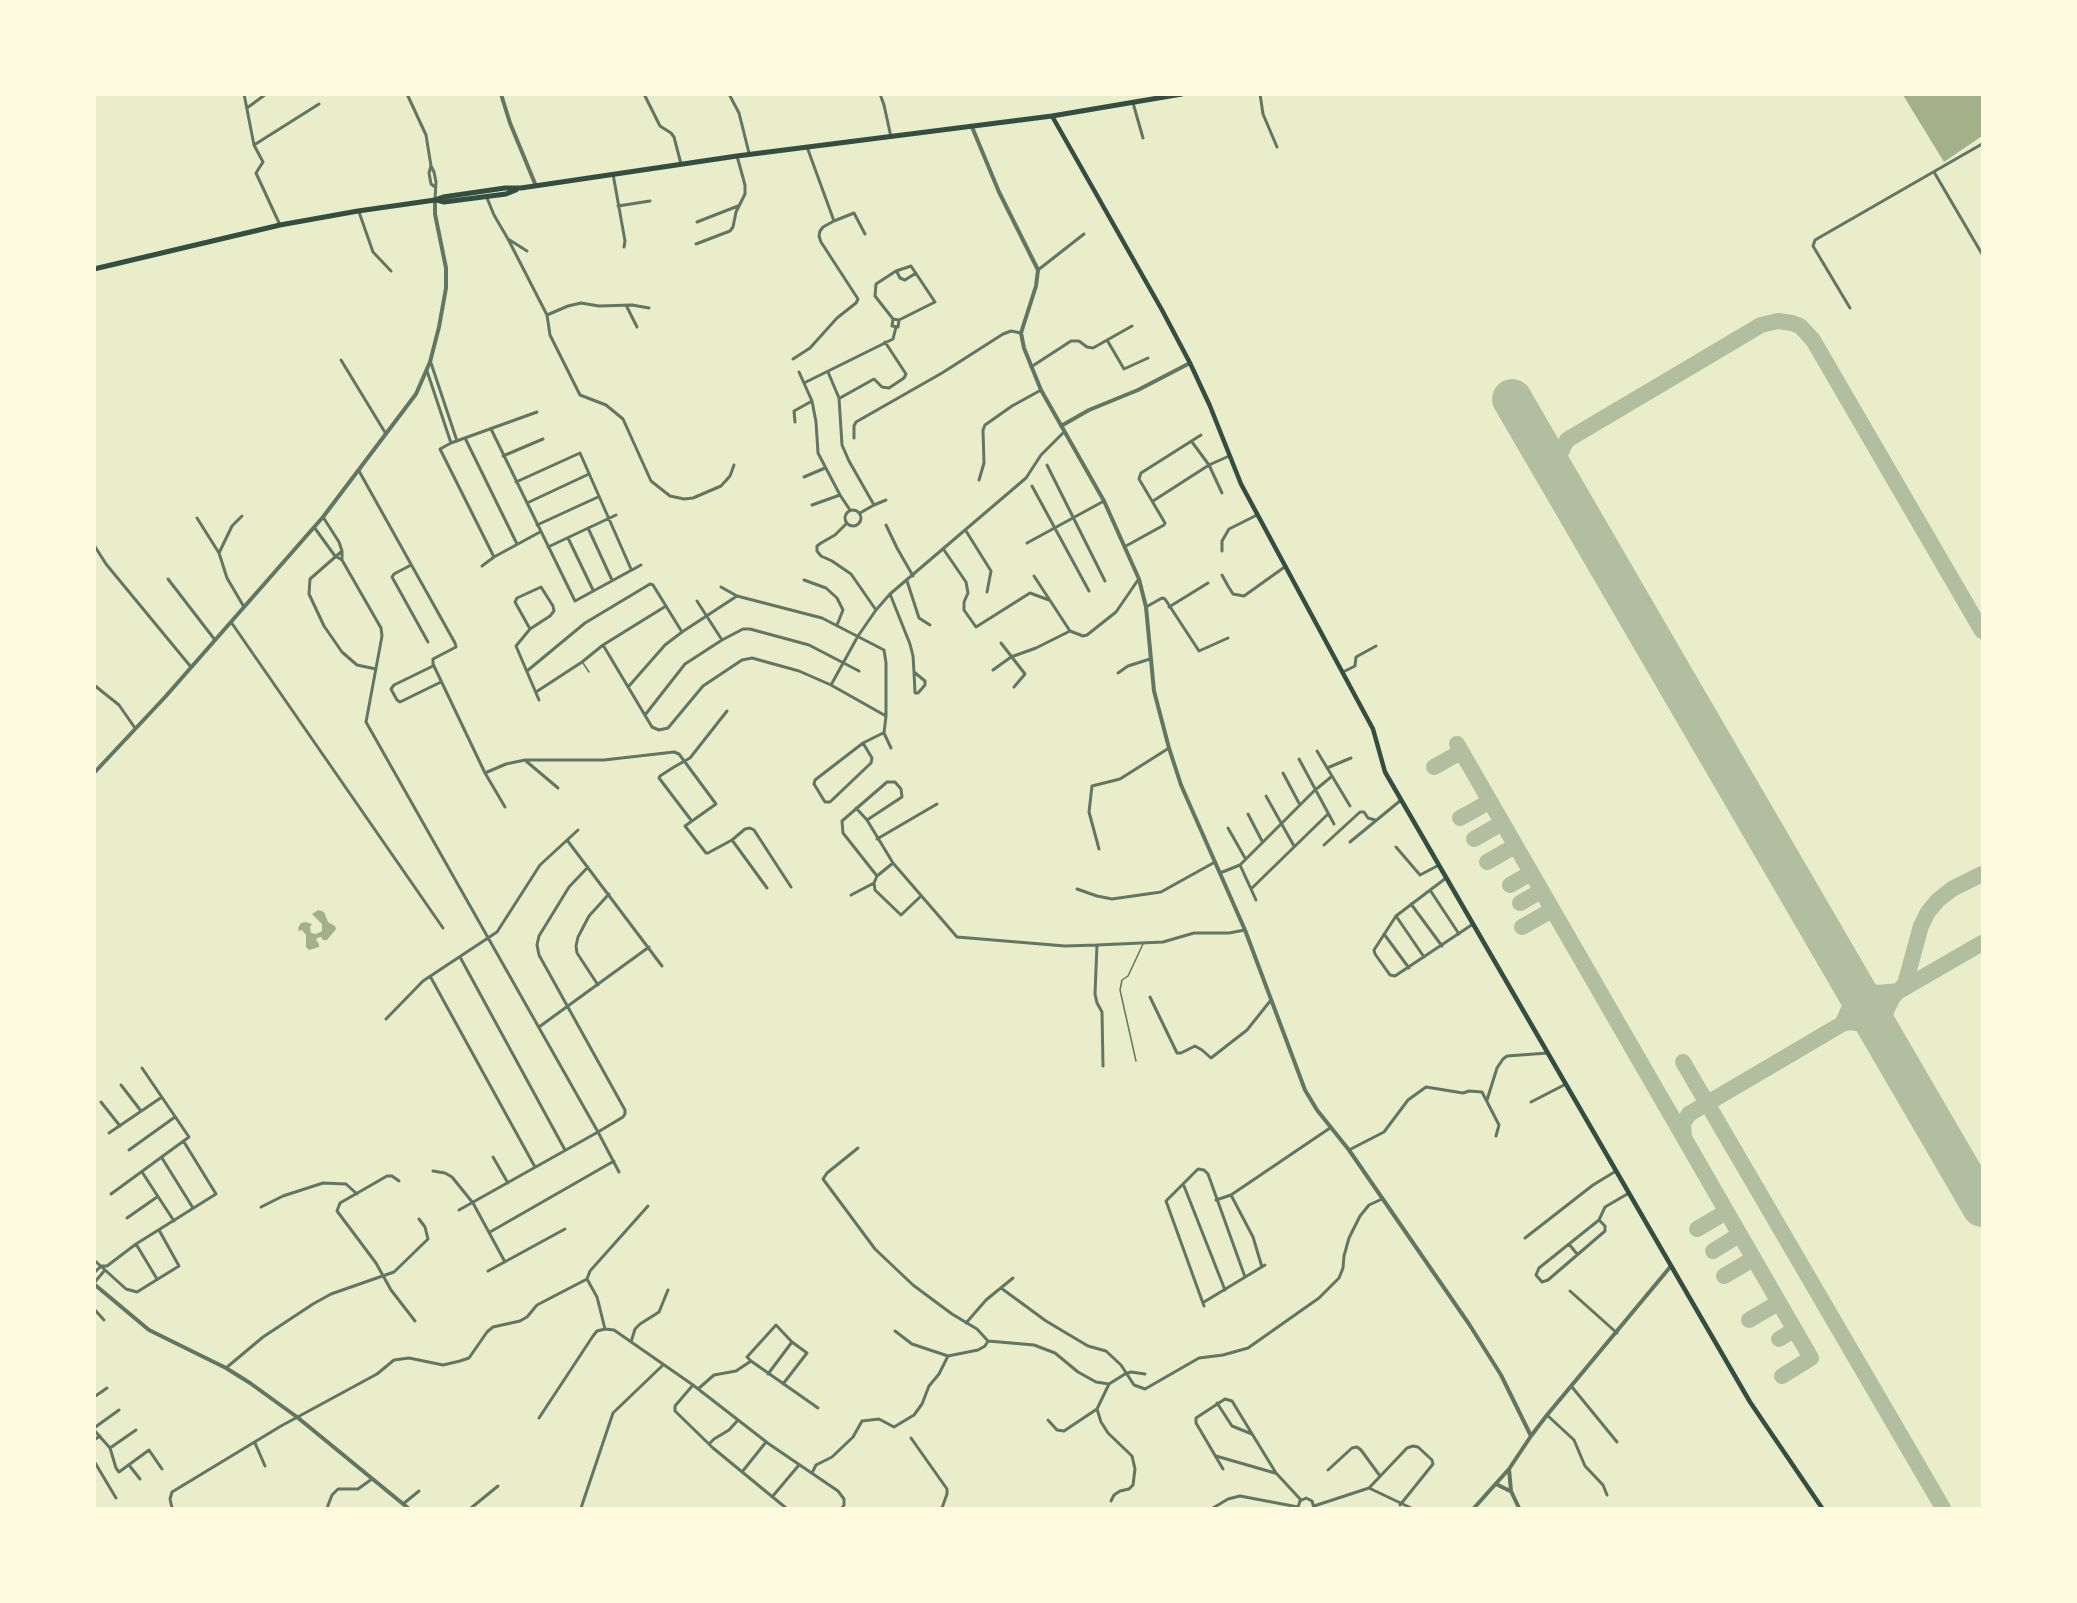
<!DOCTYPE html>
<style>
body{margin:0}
#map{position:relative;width:2077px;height:1603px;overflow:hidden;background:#e9edc9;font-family:Barlow,sans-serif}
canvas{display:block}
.frame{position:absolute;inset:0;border:96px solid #fefae0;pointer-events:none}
</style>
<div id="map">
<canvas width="2077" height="1603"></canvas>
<div class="frame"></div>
</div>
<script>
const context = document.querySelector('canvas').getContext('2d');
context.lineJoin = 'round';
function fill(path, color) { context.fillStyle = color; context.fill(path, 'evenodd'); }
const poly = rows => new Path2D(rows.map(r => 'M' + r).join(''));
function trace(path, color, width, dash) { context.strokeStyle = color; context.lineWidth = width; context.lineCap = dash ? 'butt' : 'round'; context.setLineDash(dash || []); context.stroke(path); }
fill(poly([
 [1903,95,1982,95,1982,136,1944,162],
 [318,910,324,912,328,922,335,926,336,929,327,940,323,940,321,937,317,938,316,940,319,944,319,947,309,950,306,947,306,935,302,930,299,931,298,928,301,923,306,922,312,924,310,927,311,933,316,934,322,931,322,924,312,914]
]), '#a3b18a');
trace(poly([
 [1556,474,1557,460,1567,440,1761,325,1778,321,1792,323,1800,326,1813,340,1982,631],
 [1457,744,1811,1358,1782,1376],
 [1434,767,1461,752],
 [1460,818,1489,802],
 [1474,839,1502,823],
 [1487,862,1515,846],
 [1510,885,1531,873],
 [1520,903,1541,891],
 [1522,927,1552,910],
 [1851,981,1863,989,1877,993,1899,991,1982,943],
 [1842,1024,1852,1003,1851,981],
 [1886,1042,1883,1027,1886,1011,1893,997,1905,984,1921,926,1928,912,1938,900,1952,889,1982,874],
 [1683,1062,1943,1508],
 [1684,1137,1683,1123,1689,1114,1842,1024,1849,1022,1864,1024,1877,1031,1886,1042],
 [1697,1229,1726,1212],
 [1713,1251,1739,1235],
 [1724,1276,1753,1259],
 [1749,1320,1778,1303],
 [1779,1339,1794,1330]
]), '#b2bea0', 16);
trace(poly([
 [1512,399,1982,1207]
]), '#b2bea0', 40);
trace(poly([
 [583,663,589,672],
 [1136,1061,1120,990,1122,980,1128,976,1143,944]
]), '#617663', 1.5);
trace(poly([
 [244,94,254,145,263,162,256,173,280,225],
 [407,94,426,135,431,166,429,173,431,184,435,187],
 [644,94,660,126,671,133,674,137,681,164],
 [729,94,739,113,749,153],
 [880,94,884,105,891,137],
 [1260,94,1263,114,1277,147],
 [1133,103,1143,138],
 [247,108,266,94],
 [254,145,319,104],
 [807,147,834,221],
 [431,166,434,172,436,182,435,199],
 [1934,172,1982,254],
 [613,174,625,241,624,247],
 [487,198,494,215,508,239,527,251],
 [618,206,650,201],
 [359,212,373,252,391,271],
 [697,222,738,206],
 [508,239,547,315,550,335,580,395,606,405,623,419,651,481,670,496,684,499,693,498,721,486,730,476,734,465],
 [696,244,730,231,733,227,736,212,745,194,745,185,737,156],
 [1038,270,1084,234],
 [897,272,900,278,905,280,916,273],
 [626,305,637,327],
 [1850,308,1813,246,1815,240,1982,144],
 [547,315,568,306,581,303,599,306,632,305,649,308],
 [893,319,875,296,876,284,896,271,911,266,935,302,899,320,893,319,892,326,898,327,899,320],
 [1107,340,1124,369,1148,358],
 [793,359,810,348,837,318,856,303,858,299,821,242,819,236,820,231,823,227,834,221,854,213,865,234],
 [341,360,386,434],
 [431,363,457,441],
 [1031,367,1071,341,1079,341,1087,347,1093,348,1132,326],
 [427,371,451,443],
 [799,372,812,401,816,422,818,453,840,495],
 [828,372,839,398,842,445,849,461,874,505,886,500],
 [804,383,893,339,896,327],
 [840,398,874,379,882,387,889,388,904,378,906,374,885,342],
 [795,422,794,411,812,401],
 [491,429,575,601,641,565],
 [465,438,517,544],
 [854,438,854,426,856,422,942,373,1003,334,1011,331,1021,333],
 [1192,442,1209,465,1222,493],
 [503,456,543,439],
 [1047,465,1105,581],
 [359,471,455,643,456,647,433,659,433,664,485,773,505,807],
 [804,477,825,468],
 [979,480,984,463,983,430,985,425,1012,406,1041,390],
 [516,482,580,453,631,569],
 [1032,486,1089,591],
 [1153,501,1209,465,1229,456],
 [527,503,589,474],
 [812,505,840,495,850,510],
 '845 518a8 8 0 1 1 16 0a8 8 0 1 1-16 0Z',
 [860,513,874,505],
 [242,516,232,526,219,553,227,578,244,607],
 [323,517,339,542,342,551,342,560],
 [197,518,219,553],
 [846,524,835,535,821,543,817,546,817,551,821,556,832,561,851,574,876,610],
 [537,525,598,497],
 [886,525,897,548,913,576],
 [314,527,335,556,342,560,381,628,382,636,366,722,598,1132,619,1172],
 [588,528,612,580],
 [966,531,991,571,987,592],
 [568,538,593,590],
 [1027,543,1104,501],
 [94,545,106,564,191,667],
 [1126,546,1164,525,1165,523,1139,479,1141,473,1201,435],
 [548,547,616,515],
 [944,550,966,582,968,593,964,602,964,610,976,627,1030,593,1049,600],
 [342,551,310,579,309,594,324,626,342,652,357,665,376,669],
 [1222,551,1222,541,1229,529,1257,515],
 [494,557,440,449,451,443,537,412],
 [411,565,394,574,392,577,428,642],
 [482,566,494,557,540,532],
 [1222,575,1228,586,1233,594,1244,596,1286,566],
 [1034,576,1070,631,1083,636,1087,635,1116,612,1138,580],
 [168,579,215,640],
 [804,580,826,588,837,598,843,610,837,625],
 [907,581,919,618,930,625],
 [721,587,737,596,822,618,884,650,886,663,886,716,884,733,891,748],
 [890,594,910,644,913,656,914,672,915,693,918,693,925,685,925,681,914,672],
 [697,601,722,640],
 [1146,607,1162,598,1165,599,1199,651,1228,638],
 [1169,607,1208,583],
 [231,622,443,928],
 [530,629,515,602,517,598,541,587,553,606,554,611,550,616,530,629,516,646,539,700],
 [1001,643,1025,674,1014,687],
 [603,645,652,727,659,730,668,728,703,686,742,660,752,658,799,671,831,685,886,716],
 [433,666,394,685,391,689,392,691,397,700,400,702,441,682],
 [993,670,1011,657,1036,648,1070,631],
 [527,671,585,623,650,584,653,585,682,632],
 [1343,672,1355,666,1356,657,1376,646],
 [1118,673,1128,666,1150,659],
 [94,685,119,705,135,728],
 [831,685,858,636,876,610,890,594,1026,478,1041,455,1064,432],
 [629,686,665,645,682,632,737,596],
 [536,692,582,662,603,645,666,606],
 [645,715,685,664,722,640,743,629,750,629,809,645,859,671],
 [863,743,872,758,871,763,830,802,825,802,814,784,815,780,863,743,883,733],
 [1317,751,1350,806],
 [1299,759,1334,824],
 [526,761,558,788],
 [1327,768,1351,758],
 [485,773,506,764,525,760,604,760,674,752,679,754,716,804,685,826,706,853,708,853,732,840,767,888],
 [1283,773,1300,805],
 [1266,796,1294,846],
 [856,808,867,820,893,863,957,937,1065,946,1097,945,1163,942,1194,933,1229,933,1245,930],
 [1248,814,1262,841],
 [691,820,659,778,660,776,674,767,690,758,727,711],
 [867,820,902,797,901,789,895,782,887,782,842,821,843,833,877,876],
 [1228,828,1245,858],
 [877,839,937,804],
 [567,840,662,966],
 [732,840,745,829,750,828,754,830,791,887],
 [1350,842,1401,800],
 [1324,845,1360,812,1364,812,1368,818,1375,820],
 [1396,847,1420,875,1439,865],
 [1099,849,1089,812,1092,786,1120,779,1169,748],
 [893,863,877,876,874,883,875,890,901,915,921,896],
 [1240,865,1256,900],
 [1220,873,1240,865,1314,791,1331,777],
 [1446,878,1396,916,1374,950,1375,954,1390,975,1395,976,1473,924],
 [1252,888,1328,814],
 [1077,889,1097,896,1112,899,1161,892,1215,862],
 [1430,890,1459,934],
 [851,895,874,883],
 [1411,904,1442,946],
 [1396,916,1424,957],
 [1384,934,1409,968],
 [1097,945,1095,994,1097,1003,1102,1012,1103,1066],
 [460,957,565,1150],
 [430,976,535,1167],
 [598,985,577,953,576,946,578,937,589,916,609,894],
 [1150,997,1177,1053,1181,1053,1195,1046,1202,1050,1211,1058,1247,1030,1271,1000],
 [386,1019,423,981,497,932,540,865,578,830],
 [539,1027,649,947],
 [121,1085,141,1111],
 [1487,1100,1497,1068,1503,1059,1507,1056,1548,1053],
 [101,1102,120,1126],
 [1531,1102,1566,1084],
 [109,1133,162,1097],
 [858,1148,827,1173,823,1179,875,1249,913,1285,952,1314,977,1329,988,1341,1034,1345,1055,1353,1078,1372,1096,1382,1109,1384,1125,1374,1131,1372,1145,1374],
 [129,1150,175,1117],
 [1349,1150,1384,1132,1408,1100,1426,1087,1463,1093,1469,1091,1482,1092,1499,1125,1496,1136],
 [493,1157,508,1183],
 [162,1158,193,1208],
 [433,1171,445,1173,452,1177,473,1203,505,1262],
 [142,1172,174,1221],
 [399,1181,392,1176,387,1176,340,1203,337,1211,376,1263,391,1290,415,1321],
 [1184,1186,1225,1290],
 [111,1194,189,1137,142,1068],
 [1231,1195,1253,1237,1262,1267],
 [1216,1200,1231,1195,1330,1128],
 [261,1207,283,1196,323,1183,346,1184,357,1194],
 [459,1210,598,1132,623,1117,625,1114,625,1110,539,955,537,945,539,936,569,887,588,867],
 [127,1218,157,1197],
 [1599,1220,1605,1226,1605,1231,1548,1280,1542,1282,1536,1275,1539,1268,1599,1220],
 [1599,1220,1605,1207,1629,1193],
 [490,1232,614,1161],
 [1525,1238,1593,1185,1616,1171],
 [136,1244,157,1279],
 [1569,1244,1577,1254],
 [94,1260,126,1289,137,1292,179,1266,159,1230],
 [488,1271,565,1229],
 [94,1273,101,1266,107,1266,136,1244,216,1194,184,1142],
 [94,1283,105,1270],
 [1001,1288,1046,1321,1088,1346,1106,1351,1121,1365,1134,1385,1145,1389,1199,1358,1223,1355,1248,1348,1319,1298,1339,1278,1343,1268,1344,1256,1349,1238,1360,1216,1369,1205,1382,1199],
 [1570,1291,1617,1333],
 [1204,1302,1265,1265],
 [1204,1306,1166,1201,1198,1169,1204,1170,1208,1174,1245,1277],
 [94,1309,104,1320],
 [966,1323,986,1300,1013,1278],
 [605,1329,597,1297,587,1279,590,1271,648,1206],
 [895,1331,912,1344,948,1356],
 [631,1342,635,1329,640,1324,659,1312,668,1290],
 [751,1361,747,1357,776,1325,792,1342],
 [226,1368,263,1337,313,1304,331,1294,394,1272,428,1239,425,1227,419,1219],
 [768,1374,792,1342,807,1353,783,1384],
 [1109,1384,1097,1409,1101,1422,1108,1433,1132,1456,1135,1469,1133,1485,1129,1489,1120,1491,1114,1495,1111,1501],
 [693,1385,675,1406,675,1411,713,1448,786,1508],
 [1572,1387,1617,1442],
 [698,1389,714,1375,736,1371,751,1361,818,1408],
 [94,1397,107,1388],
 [1217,1403,1232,1426,1252,1434],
 [1547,1415,1574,1440,1585,1466,1603,1485,1607,1495],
 [539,1418,593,1336,597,1331,605,1329,614,1330,693,1385,769,1444,838,1491,844,1499,844,1505,842,1508],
 [1048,1420,1057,1430,1064,1431,1097,1409],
 [94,1428,119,1410],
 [94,1430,110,1448,116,1468,119,1472,149,1450,162,1469],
 [911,1438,947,1489,947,1494,942,1508],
 [94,1440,100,1436],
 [255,1443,265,1466],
 [709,1444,714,1439,729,1430,738,1420],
 [110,1448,136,1430],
 [1216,1456,1275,1473],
 [94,1461,116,1498],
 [129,1465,140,1479],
 [1223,1469,1196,1423,1196,1418,1225,1399,1232,1401,1276,1473,1301,1500],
 [1328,1470,1352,1448,1357,1447,1361,1450,1380,1476],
 [742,1472,766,1442],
 [812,1473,816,1465,832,1457,853,1437,862,1421,879,1419,894,1427,914,1415,922,1404,929,1386,939,1374,948,1356,978,1350,985,1346,988,1341],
 [1369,1488,1407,1448,1413,1446,1418,1447,1432,1460,1433,1464,1400,1505],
 [1369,1488,1411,1508],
 [772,1497,799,1465],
 [403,1504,419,1491],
 [1314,1506,1369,1488],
 [1298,1507,1300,1501,1306,1498,1312,1501,1314,1508],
 [172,1508,170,1499,172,1492,281,1426,377,1374,394,1360,409,1358,443,1365,460,1361,469,1358,487,1332,493,1327,520,1321,527,1317,537,1305,587,1279],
 [327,1508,332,1495,338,1489,358,1489,372,1479],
 [471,1508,498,1486],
 [581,1508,613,1413,663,1365],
 [1213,1508,1228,1499,1240,1496,1298,1507]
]), '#617663', 3);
trace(poly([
 [501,94,510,123,536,186],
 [972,127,999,192,1038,270,1036,286,1021,333,1024,348,1041,390,1104,501,1139,579,1146,607,1154,691,1169,748,1181,785,1245,930,1305,1090,1317,1110,1349,1150,1469,1324,1501,1375,1531,1436],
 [1061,426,1089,410,1138,390,1190,363],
 [94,773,166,696,323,517,416,394,430,362,439,327,446,288,446,268,435,214,435,200],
 [94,1284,149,1330,226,1368,250,1383,297,1417,408,1508],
 [1509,1469,1511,1491,1519,1508],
 [1496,1484,1510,1491],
 [1474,1508,1509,1469,1531,1436,1547,1415,1671,1266]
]), '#617663', 4);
trace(poly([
 [1052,116,1162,310,1190,363,1210,406,1241,484,1373,729,1385,772,1750,1402,1822,1508]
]), '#344e41', 4.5);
trace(poly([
 [437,200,444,202,506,194,516,190],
 [94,269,280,225,358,211,435,200,443,197,505,188,521,188,737,156,1052,116,1182,94]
]), '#344e41', 5);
</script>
